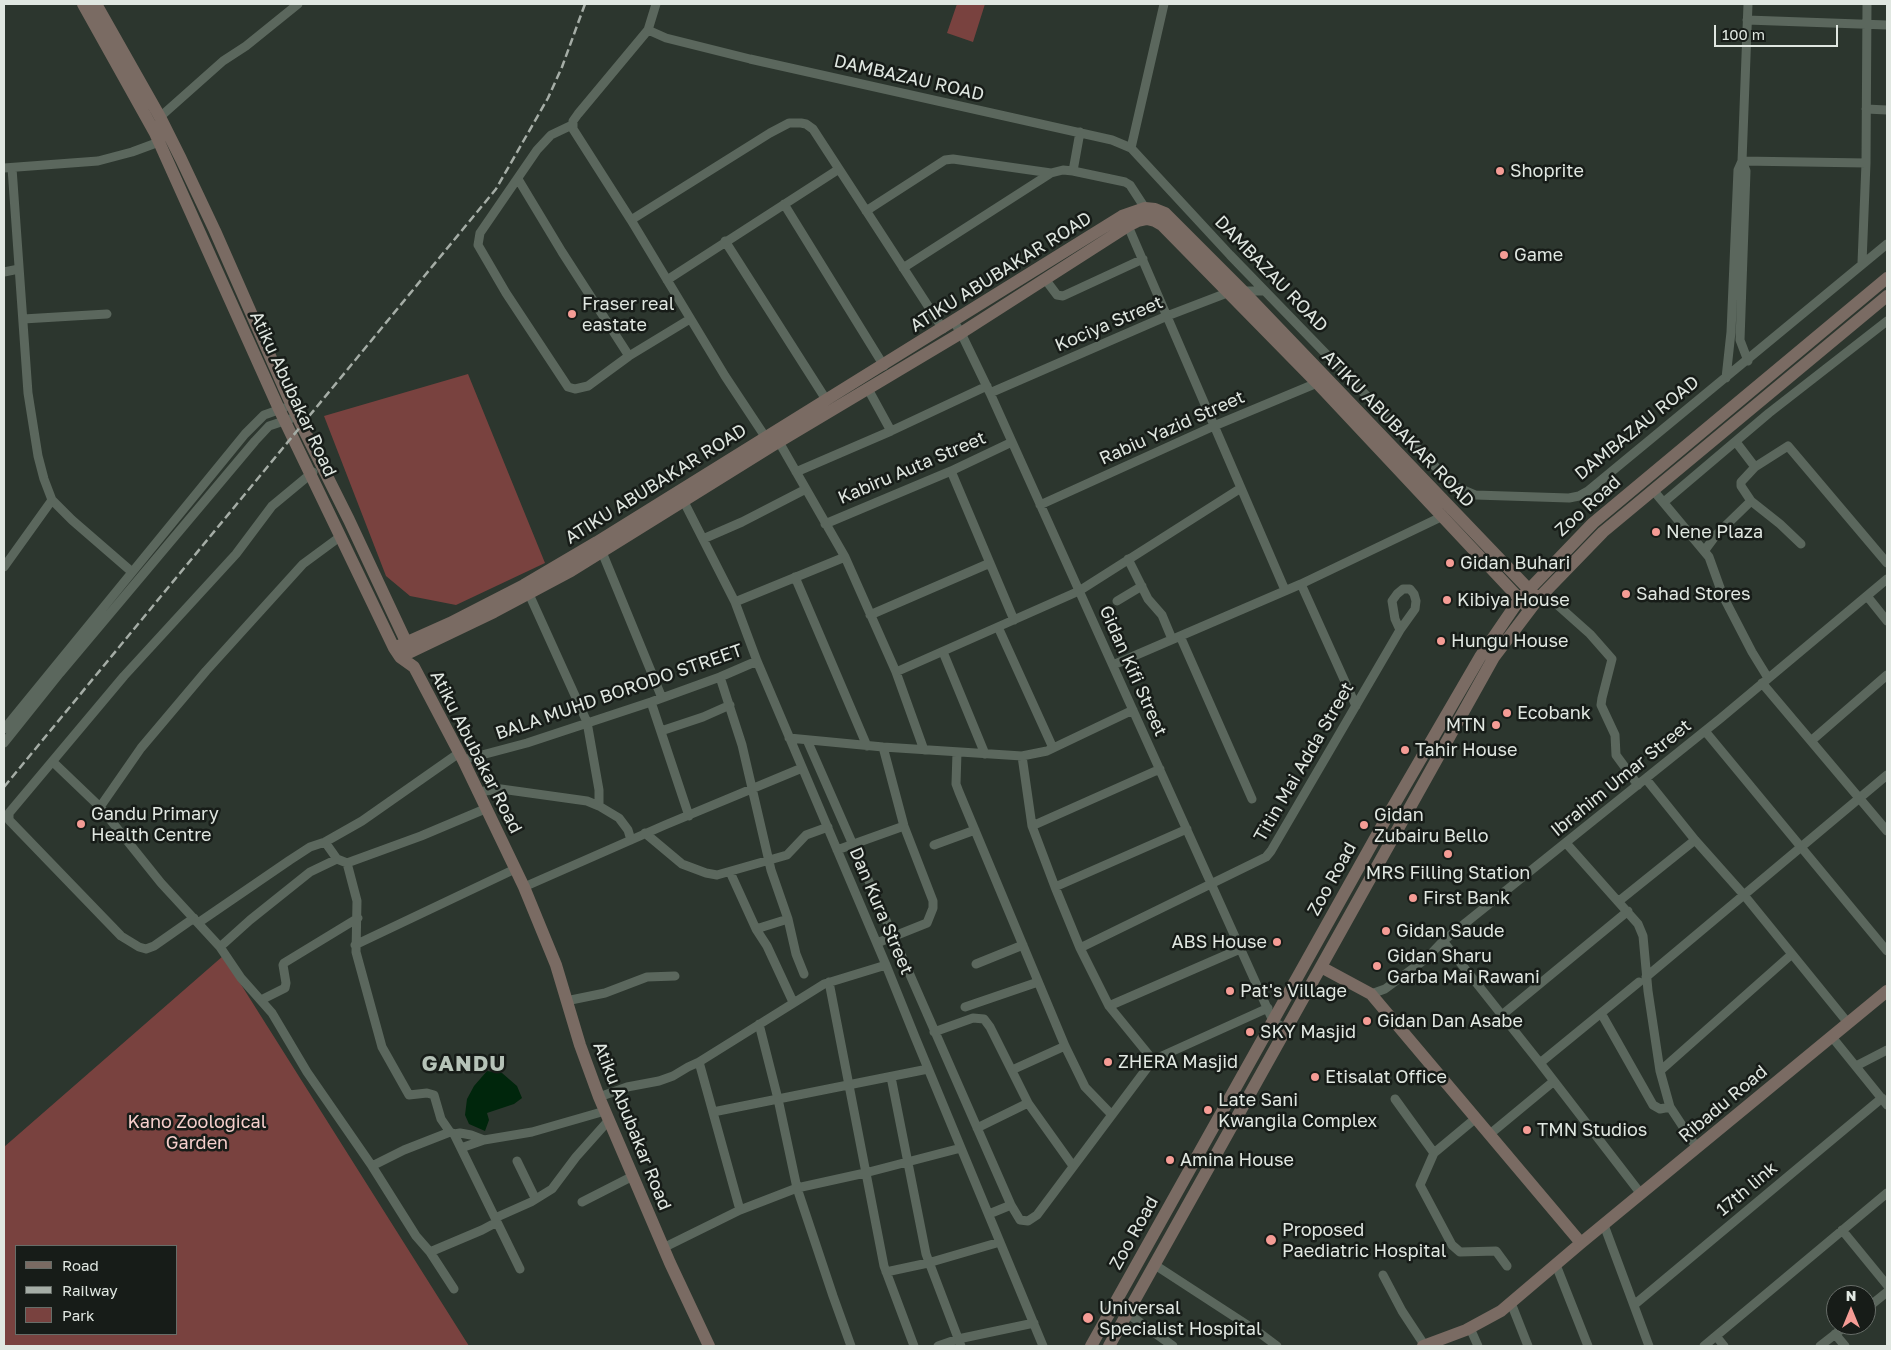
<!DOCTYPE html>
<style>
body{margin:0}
#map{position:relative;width:1891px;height:1350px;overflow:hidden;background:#2c362e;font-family:"Golos Text",sans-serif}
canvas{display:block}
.frame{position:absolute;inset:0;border:5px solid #e0e7e1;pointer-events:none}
.legend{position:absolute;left:15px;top:1245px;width:162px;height:90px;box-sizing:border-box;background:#171c18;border:1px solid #676d68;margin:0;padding:6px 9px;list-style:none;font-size:15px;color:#e0e7e1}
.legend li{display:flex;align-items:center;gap:10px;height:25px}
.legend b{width:25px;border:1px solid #676d68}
.north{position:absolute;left:1826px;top:1285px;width:50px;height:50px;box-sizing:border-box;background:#171c18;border:1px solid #676d68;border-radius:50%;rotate:0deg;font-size:14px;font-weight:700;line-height:20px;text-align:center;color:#e0e7e1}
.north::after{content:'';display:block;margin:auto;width:18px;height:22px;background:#f59c95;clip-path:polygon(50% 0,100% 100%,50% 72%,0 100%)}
.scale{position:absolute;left:1714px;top:25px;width:124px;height:22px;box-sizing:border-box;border:2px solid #e0e7e1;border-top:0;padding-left:6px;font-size:15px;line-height:18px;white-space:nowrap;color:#e0e7e1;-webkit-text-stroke:4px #171c18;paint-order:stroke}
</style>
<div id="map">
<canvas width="1891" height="1350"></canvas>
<div class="frame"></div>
<ul class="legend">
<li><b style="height:6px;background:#7a6b63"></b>Road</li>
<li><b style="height:6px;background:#a5ada6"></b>Railway</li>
<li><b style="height:14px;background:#79423f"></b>Park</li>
</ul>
<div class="north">N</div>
<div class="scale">100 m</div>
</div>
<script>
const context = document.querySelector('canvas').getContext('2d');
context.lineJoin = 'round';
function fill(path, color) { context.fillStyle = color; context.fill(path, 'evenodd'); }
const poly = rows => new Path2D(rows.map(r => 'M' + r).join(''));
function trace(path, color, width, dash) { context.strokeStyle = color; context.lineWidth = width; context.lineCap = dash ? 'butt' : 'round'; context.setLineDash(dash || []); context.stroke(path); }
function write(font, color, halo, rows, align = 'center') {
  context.font = font + ' "Golos Text",sans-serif'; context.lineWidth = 5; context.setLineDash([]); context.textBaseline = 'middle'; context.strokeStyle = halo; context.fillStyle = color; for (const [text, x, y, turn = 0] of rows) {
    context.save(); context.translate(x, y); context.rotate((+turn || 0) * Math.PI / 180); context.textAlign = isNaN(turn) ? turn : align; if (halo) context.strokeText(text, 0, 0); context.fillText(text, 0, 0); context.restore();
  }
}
fill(poly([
 [957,4,985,4,973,42,947,33],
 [468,374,545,563,456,605,410,596,386,576,324,416],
 [223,956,469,1346,4,1346,4,1147],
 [16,1246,176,1246,176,1334,16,1334]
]), '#79423f');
fill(poly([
 [487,1071,502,1073,517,1086,522,1098,514,1104,487,1113,489,1120,485,1131,469,1124,465,1115,467,1099,474,1086]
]), '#00260c');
trace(poly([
 [656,4,648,30,578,114,573,121,573,129,631,220,725,376,768,441],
 [1747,20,1887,25],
 [648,30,666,38,750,59,1112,140,1131,148,1230,255,1454,486,1475,495,1569,498,1579,496,1588,491,1887,244],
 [1866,109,1887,110],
 [160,117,223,61,246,46,298,4],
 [572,125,551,135,537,150,480,233,478,245,506,293,568,387,575,389,588,386,629,356,690,319],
 [1131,148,1164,4],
 [1742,161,1746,171,1740,340,1748,361],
 [1742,161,1866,163],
 [4,168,98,161,132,152,159,142],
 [12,168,28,393,38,456,44,479,52,500,72,520,132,572],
 [1073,171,1080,132],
 [518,179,562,252,629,356],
 [784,204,884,366],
 [866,211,945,160,953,159,1051,173],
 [631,220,770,133,789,123,801,123,806,124,813,129,943,329],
 [1128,226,1285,590],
 [725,241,827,401],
 [1862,263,1866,163,1867,4],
 [903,268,1051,173,1063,170,1073,171,1125,182,1130,185,1145,208],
 [4,272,19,269],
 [1045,279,1057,295,1063,296,1143,259],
 [667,280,839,169],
 [23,319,107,314],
 [954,322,961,333,990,393,1273,1021,1286,1029],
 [1726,378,1731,332,1738,170,1742,161,1748,4],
 [868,389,891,431],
 [990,393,1167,316,1227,293,1243,291,1264,291],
 [779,442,845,557,896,672,924,750],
 [1736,442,1755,467],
 [951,471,1014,620],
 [796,472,891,431,987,386],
 [1653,490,1709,557,1723,596,1752,652,1768,678],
 [681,496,735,602,757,661,886,965,915,1037,1043,1346],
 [1664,502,1769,413,1887,321],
 [1040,505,1214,426,1317,383],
 [825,524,951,471,1012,442],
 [703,539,742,522,806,489],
 [1801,544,1780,524,1751,501,1741,486,1741,482,1755,467,1788,446,1887,563],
 [1705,550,1716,535,1751,501],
 [602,552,662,698],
 [1128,559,1148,599,1162,615,1172,639],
 [4,567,52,500],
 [795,577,867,746],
 [1301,584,1356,706],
 [1544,593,1590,634,1612,659,1602,698,1601,705,1615,735,1616,755,1638,785],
 [529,594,587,722,599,790,599,806],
 [1867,596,1887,621],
 [1117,601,1142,586],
 [735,602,845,557],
 [870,615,990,563],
 [998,627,1053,748],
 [1180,636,1252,799],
 [943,652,985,754],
 [1113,665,1301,584,1441,517],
 [896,672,1079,591,1241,488],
 [720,677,742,745,771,870,788,919,796,954,804,974],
 [1762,683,1887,831],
 [651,702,689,816],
 [4,729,245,434,264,415,284,408],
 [661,731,703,717,730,705],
 [1705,731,1887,951],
 [789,738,883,747,1022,756,1047,751,1133,710],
 [807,740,1011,1205],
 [1811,741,1887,675],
 [4,743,60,673,255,441,269,426,290,419],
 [957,752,956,784,959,792,1065,1046,1085,1087,1112,1115],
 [1022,756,1032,826,1055,887,1080,948,1109,1006,1153,1060],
 [463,760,527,743,651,702,720,677,757,661],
 [53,762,100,807,161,883,220,947,241,978,272,1013,307,1072,372,1166,416,1236,430,1252,454,1289],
 [1646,779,1695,840,1744,895,1848,1023],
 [477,792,501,789,587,801,599,806,619,818,628,830,631,840],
 [100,807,141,748,206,671,303,564,341,536],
 [1032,826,1160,769],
 [645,833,682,864,706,873,717,875,787,855,806,835,828,827],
 [325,842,337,859,347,863,357,901,356,952,382,1047,409,1095,427,1093,434,1095,441,1119,450,1132,454,1134,520,1269],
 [1566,843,1638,924,1643,936,1648,991,1660,1071,1670,1107,1697,1148],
 [934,845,975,830],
 [837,850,904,826],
 [347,863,421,836,485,809],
 [730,872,756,929,767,946,793,1002],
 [524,887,665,825,802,768],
 [1055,887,1187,829],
 [1619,901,1695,840],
 [194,918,154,946,146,949,139,947,121,936,9,820,9,813,124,676,236,554,272,506,313,472],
 [198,923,290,860,310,847,325,842,362,821,459,753],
 [756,929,788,919],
 [1443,941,1540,1063],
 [877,943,927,923,933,908,933,901,904,826,883,747],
 [355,945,515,869],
 [220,947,250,920,310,872,337,859],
 [1080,948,1266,857,1271,851,1400,630,1415,609,1416,601,1414,594,1410,589,1403,589,1397,594,1392,601,1395,619,1400,630],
 [976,964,1023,945],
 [1646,977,1887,775],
 [829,982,884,1266,914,1346],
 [1639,982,1540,1063,1641,1194],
 [1371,994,1385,989,1427,958,1443,941,1721,718,1887,579],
 [261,1000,285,988,286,983,283,965,284,963,358,918],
 [566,1001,605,993,647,977,675,976],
 [1109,1006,1240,949],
 [965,1007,1038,982],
 [1601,1013,1653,1105,1660,1109,1670,1107],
 [1502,1015,1628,911],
 [759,1024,778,1099,797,1188,833,1296,851,1346],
 [934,1032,973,1018,984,1019,990,1027,1028,1103,1073,1166],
 [1832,1037,1887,1105],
 [699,1062,740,1210],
 [1856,1066,1887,1050],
 [1012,1070,1065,1046],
 [1660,1071,1792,954],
 [891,1077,926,1254,961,1346],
 [599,1097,627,1087,659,1081,673,1076,688,1067,699,1062,824,984,886,965],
 [1395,1099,1434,1153],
 [713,1112,928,1069],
 [1476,1118,1434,1153,1420,1185,1452,1245,1460,1252,1496,1251,1507,1266],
 [977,1128,1028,1103],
 [454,1134,460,1133,471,1135,484,1140],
 [1490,1134,1554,1081],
 [461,1148,484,1140,532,1132,605,1111],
 [517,1161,535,1198],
 [372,1166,404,1150,450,1132],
 [582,1202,633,1176],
 [989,1214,1011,1205,1020,1220,1028,1221,1037,1215,1153,1060,1268,1008],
 [495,1218,531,1202,552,1189,576,1157,609,1120],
 [1604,1225,1649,1346],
 [1842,1230,1887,1285],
 [663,1248,740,1210,797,1188,865,1173,961,1148],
 [430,1252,482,1230,497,1222],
 [1155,1265,1261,1334,1277,1346],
 [1556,1265,1588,1346],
 [886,1272,928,1263,1000,1242],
 [1383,1275,1402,1311,1425,1346],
 [1511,1303,1528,1346],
 [1634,1305,1882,1098],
 [1866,1309,1887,1292],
 [1127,1313,1173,1346],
 [1470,1328,1478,1346],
 [1835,1334,1845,1346],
 [1716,1336,1724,1346],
 [938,1346,958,1339,1034,1323],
 [1704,1346,1887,1193],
 [1820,1346,1847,1325]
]), '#5b675d', 9);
trace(poly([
 [83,4,155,133,279,409,394,648,400,657,414,667,423,684,463,760,524,887,556,965,580,1045,599,1097,670,1263,709,1346],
 [96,4,160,117,181,159,215,231,292,406,349,520,409,648],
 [394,648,450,623,524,585,597,542,1122,216,1145,208,1155,209,1165,213,1243,291,1538,599],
 [400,657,494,612,571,571,772,446,961,333,1128,226,1138,221,1147,219,1155,221,1162,225,1317,383,1529,609],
 [1321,967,1371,994,1581,1243],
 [1091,1346,1387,817,1480,657,1519,600,1593,523,1887,278],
 [1109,1346,1494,657,1538,599,1603,532,1887,296],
 [1423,1346,1466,1330,1501,1311,1581,1243,1887,991]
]), '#7a6b63', 12);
trace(poly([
 [4,787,496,189,548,98,562,67,585,4]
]), '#a5ada6', 2.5, [8, 4]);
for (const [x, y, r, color] of [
 [1500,171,5,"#f59c95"],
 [1504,255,5,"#f59c95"],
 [572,314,5,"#f59c95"],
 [1656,532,5,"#f59c95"],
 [1450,563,5,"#f59c95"],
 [1626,594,5,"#f59c95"],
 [1447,600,5,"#f59c95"],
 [1441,641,5,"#f59c95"],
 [1507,713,5,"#f59c95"],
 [1496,725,5,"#f59c95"],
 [1405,750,5,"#f59c95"],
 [81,824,5,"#f59c95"],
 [1364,825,5,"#f59c95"],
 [1448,854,5,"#f59c95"],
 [1413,898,5,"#f59c95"],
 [1386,931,5,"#f59c95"],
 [1277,942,5,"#f59c95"],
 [1377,966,5,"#f59c95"],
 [1230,991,5,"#f59c95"],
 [1367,1021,5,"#f59c95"],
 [1250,1032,5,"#f59c95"],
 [1108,1062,5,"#f59c95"],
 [1315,1077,5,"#f59c95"],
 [1208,1110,5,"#f59c95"],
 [1527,1130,5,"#f59c95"],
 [1170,1160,5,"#f59c95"],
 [1271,1240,6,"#f59c95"],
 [1088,1318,6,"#f59c95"]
]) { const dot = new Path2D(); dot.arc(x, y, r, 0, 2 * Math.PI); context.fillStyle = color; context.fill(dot); trace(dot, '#171c18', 2); }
write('18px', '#e0e7e1', '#171c18', [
 ["DAMBAZAU ROAD",909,78,13],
 ["ATIKU ABUBAKAR ROAD",1001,272,-32],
 ["DAMBAZAU ROAD",1271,274,46],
 ["Kociya Street",1109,324,-23],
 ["Atiku Abubakar Road",293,394,65],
 ["Rabiu Yazid Street",1172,428,-24],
 ["DAMBAZAU ROAD",1637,428,-39],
 ["ATIKU ABUBAKAR ROAD",1398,429,46],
 ["Kabiru Auta Street",912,468,-23],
 ["ATIKU ABUBAKAR ROAD",656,484,-32],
 ["Zoo Road",1588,506,-42],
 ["Gidan Kifi Street",1133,671,66],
 ["BALA MUHD BORODO STREET",619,692,-19],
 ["Atiku Abubakar Road",476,752,63],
 ["Titin Mai Adda Street",1304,762,-60],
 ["Ibrahim Umar Street",1621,778,-39],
 ["Zoo Road",1332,879,-61],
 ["Dan Kura Street",881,911,67],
 ["Ribadu Road",1723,1104,-40],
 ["Atiku Abubakar Road",632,1126,68],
 ["17th link",1747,1189,-40],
 ["Zoo Road",1134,1233,-61]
]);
write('18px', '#e0e7e1', '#171c18', [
 ["Shoprite",1510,171],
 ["Game",1514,255],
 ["Fraser real",582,304],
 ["eastate",582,325],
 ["Nene Plaza",1666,532],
 ["Gidan Buhari",1460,563],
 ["Sahad Stores",1636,594],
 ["Kibiya House",1457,600],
 ["Hungu House",1451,641],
 ["Ecobank",1517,713],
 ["MTN",1486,725,"right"],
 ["Tahir House",1415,750],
 ["Gandu Primary",91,814],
 ["Health Centre",91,835],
 ["Gidan",1374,815],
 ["Zubairu Bello",1374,836],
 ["MRS Filling Station",1448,873,"center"],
 ["First Bank",1423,898],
 ["Gidan Saude",1396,931],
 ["ABS House",1267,942,"right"],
 ["Gidan Sharu",1387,956],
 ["Garba Mai Rawani",1387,977],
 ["Pat's Village",1240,991],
 ["Gidan Dan Asabe",1377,1021],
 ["SKY Masjid",1260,1032],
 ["ZHERA Masjid",1118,1062],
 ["Etisalat Office",1325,1077],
 ["Late Sani",1218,1100],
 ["Kwangila Complex",1218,1121],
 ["TMN Studios",1537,1130],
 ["Amina House",1180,1160],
 ["Proposed",1282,1230],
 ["Paediatric Hospital",1282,1251],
 ["Universal",1099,1308],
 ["Specialist Hospital",1099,1329]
], 'left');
write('18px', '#f6cfcc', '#171c18', [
 ["Kano Zoological",197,1122],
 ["Garden",197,1143]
]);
context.letterSpacing = '1px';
write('bold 22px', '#b6c3b8', '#171c18', [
 ["GANDU",464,1064]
]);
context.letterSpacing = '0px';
</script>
